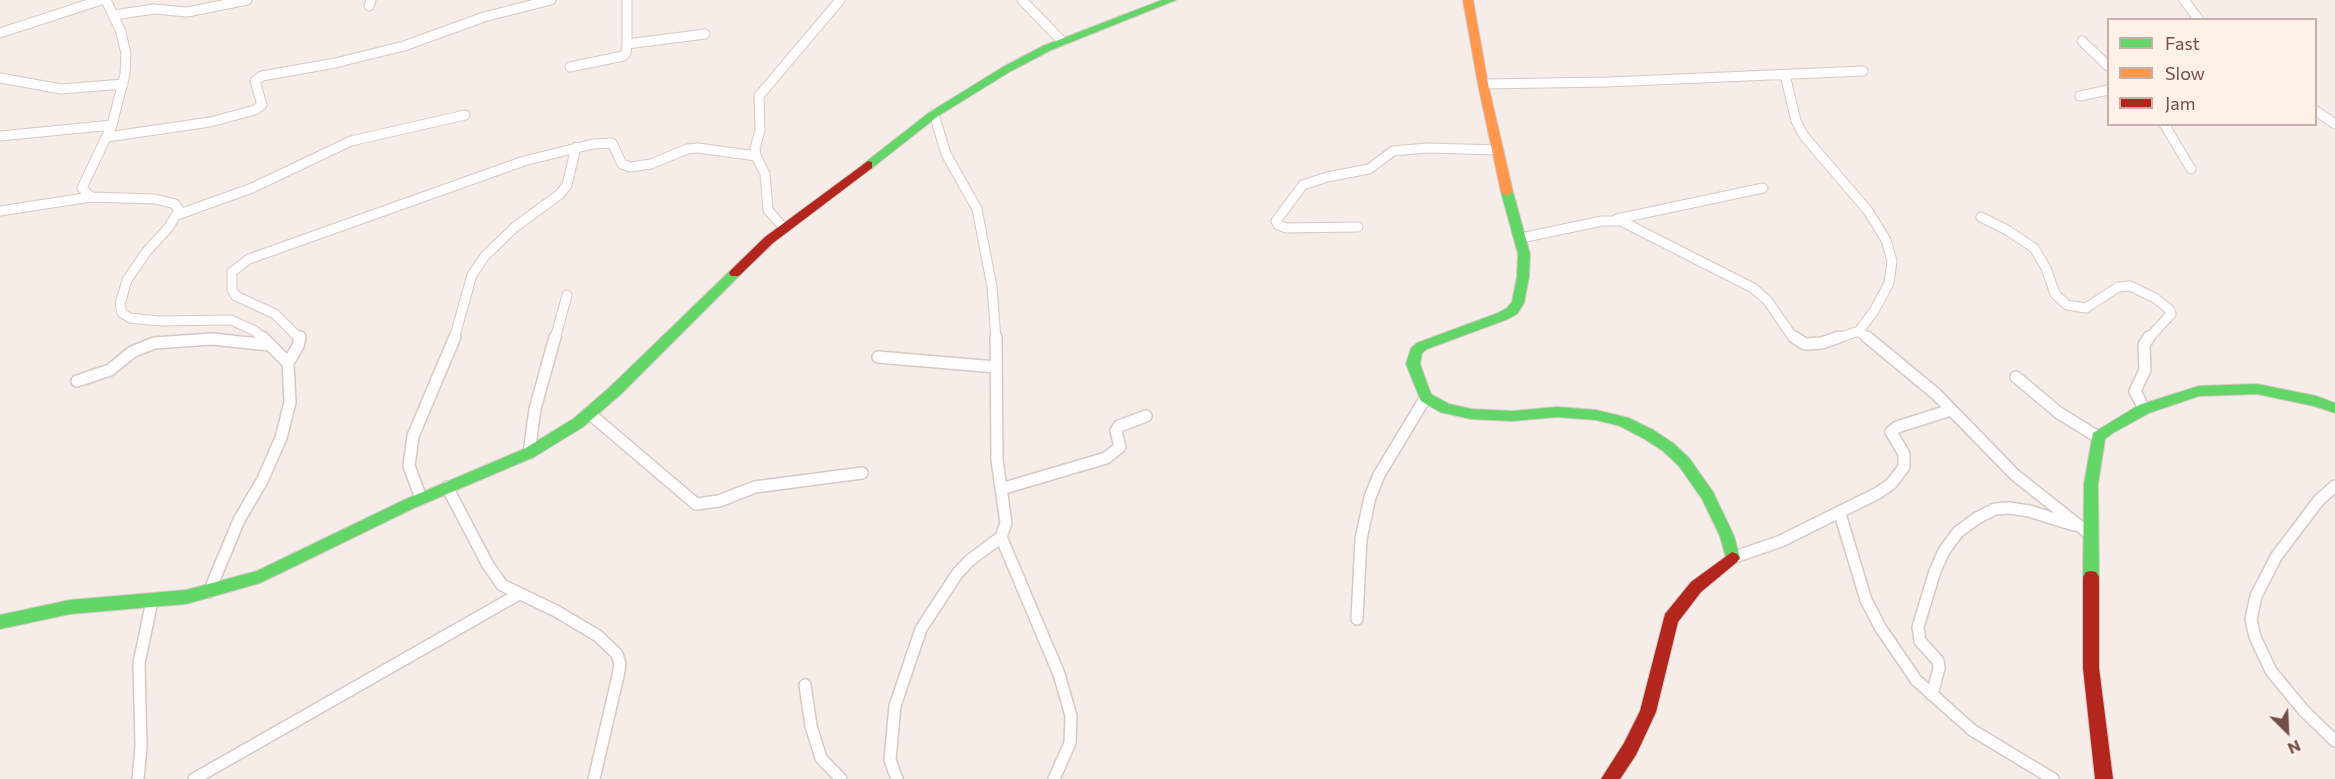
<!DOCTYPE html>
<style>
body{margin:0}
#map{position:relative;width:2335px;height:779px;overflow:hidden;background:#f6ede8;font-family:Commissioner,sans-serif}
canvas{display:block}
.legend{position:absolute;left:2107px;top:18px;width:210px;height:108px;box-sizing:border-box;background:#fff0e8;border:2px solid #c7afa8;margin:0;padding:8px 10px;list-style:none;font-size:18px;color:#744d48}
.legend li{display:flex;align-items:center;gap:12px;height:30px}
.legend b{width:30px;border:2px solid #c7afa8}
.north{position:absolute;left:2257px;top:701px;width:60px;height:60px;-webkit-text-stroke:4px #fff0e8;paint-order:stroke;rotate:156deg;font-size:16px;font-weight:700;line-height:24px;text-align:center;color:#744d48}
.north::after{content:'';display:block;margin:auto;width:21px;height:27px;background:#744d48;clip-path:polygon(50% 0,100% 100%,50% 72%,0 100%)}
</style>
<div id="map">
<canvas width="2335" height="779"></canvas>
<ul class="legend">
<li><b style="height:8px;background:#63d668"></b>Fast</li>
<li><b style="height:8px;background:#ff974d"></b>Slow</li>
<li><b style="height:8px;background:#b3261e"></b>Jam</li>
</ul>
<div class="north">N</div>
</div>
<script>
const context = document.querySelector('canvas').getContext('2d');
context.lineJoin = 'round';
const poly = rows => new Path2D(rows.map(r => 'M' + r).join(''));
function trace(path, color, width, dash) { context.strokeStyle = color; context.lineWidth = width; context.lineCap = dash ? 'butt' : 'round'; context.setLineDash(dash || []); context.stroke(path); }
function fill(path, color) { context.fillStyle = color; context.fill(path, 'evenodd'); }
const streetFar1 = poly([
 [106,0,121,32,126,54,125,74,112,125,82,188,91,197,155,199,175,204,179,210,169,227,147,251,127,280,120,304,122,313,130,318,159,321,231,320,255,331,263,339],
 [627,0,627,44,705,34],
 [1022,0,1062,41],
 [2184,0,2199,20],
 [369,6,371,0],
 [114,15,154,9,187,12,247,0],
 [0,33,101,0],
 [2082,41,2108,66],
 [570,67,623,56,626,53,627,44],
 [1785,75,1796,121,1804,136,1868,211,1886,240,1892,261,1889,283,1874,311,1859,331],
 [0,78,61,89,123,84],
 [1483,84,1608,82,1863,71],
 [2080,96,2108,90],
 [2316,111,2335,124],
 [934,114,946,154,977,209,992,287,996,339],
 [2164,124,2191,169],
 [0,136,112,125],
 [107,137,210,122,255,110,262,105,255,81,262,76,335,63,404,46,484,17,551,0],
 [0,211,91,197],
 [177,215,252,188,351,141,465,115],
 [1981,217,2007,230,2034,248,2046,268,2055,294,2067,305,2086,308,2118,287,2130,286,2155,298,2169,309,2171,314,2148,339],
 [1617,219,1763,188],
 [1358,227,1286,228,1278,225,1276,221,1303,185,1327,177,1369,169,1393,151,1427,148,1498,150],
 [784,228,768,210,765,174,756,156,755,148,760,131,759,96,840,0],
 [1521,238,1602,221,1621,221,1753,288,1767,300,1792,336,1797,339],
 [300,339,275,314,236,296,232,290,232,272,249,259,524,161,593,144,612,143,622,164,630,167,651,164,687,149,698,148,756,156],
 [454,339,472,275,485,256,515,227,560,194,567,185,576,147],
 [555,339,567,295],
 [1835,339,1859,331,1869,339]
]);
const street = poly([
 [1794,337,1805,344,1822,343,1839,337],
 [1867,337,1936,394,2015,475,2092,536],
 [878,357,996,367],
 [288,363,298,346,300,337],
 [2016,377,2059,413,2098,437],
 [77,381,110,370,132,352,154,343,212,339,269,345],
 [2144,409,2135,391,2145,370,2144,345,2149,337],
 [589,413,696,504,719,501,755,487,862,473],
 [529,453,535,409,555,337],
 [2335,486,2319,500,2276,557,2256,596,2251,619,2255,637,2271,671,2304,711,2335,741],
 [447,487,488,565,502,585,556,611,598,636,617,654,620,664,618,676,594,779],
 [1001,489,1106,458,1120,447,1116,431,1119,426,1146,416],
 [421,498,409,466,413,436,455,337],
 [1840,514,1866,600,1880,627,1916,680,1972,730,2053,779],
 [1001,537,1059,674,1071,716,1070,743,1054,779],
 [1732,558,1781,541,1878,493,1891,484,1904,467,1904,454,1891,432,1897,427,1951,410],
 [209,592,239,520,262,481,281,438,290,402,288,363,262,337],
 [1357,619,1361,539,1370,497,1379,475,1426,397],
 [805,685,811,726,821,758,841,779],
 [1932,695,1939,668,1938,661,1920,641,1918,627,1935,571,1944,551,1958,532,1977,518,1995,509,2009,508,2029,511,2074,525],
 [138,779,141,746,139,663,152,601],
 [194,779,519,594],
 [897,779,890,760,895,706,921,629,957,574,969,561,1001,537,1006,523,997,460,996,337]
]);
const fast = poly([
 [1162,0,1176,0,1051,50,1011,71,938,116,872,168,864,168,862,165,930,112,1003,67,1043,46,1162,0],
 [1507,188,1513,192,1530,254,1529,277,1524,303,1517,314,1508,319,1427,349,1422,353,1420,364,1431,394,1449,404,1471,409,1512,411,1557,407,1596,410,1629,418,1653,430,1673,443,1689,458,1713,492,1734,536,1740,558,1737,562,1732,564,1727,562,1720,536,1702,499,1679,466,1663,451,1643,438,1620,426,1596,420,1557,417,1512,421,1471,419,1440,412,1421,401,1406,364,1411,348,1417,343,1498,313,1507,308,1512,302,1517,277,1518,254,1501,192,1507,188],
 [735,269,741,273,739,276,620,395,583,427,534,457,414,508,260,583,186,604,70,614,0,629,0,615,70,600,186,590,257,571,404,500,524,449,573,419,610,387,731,270,735,269],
 [2257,384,2316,396,2335,403,2335,413,2314,406,2257,394,2199,396,2149,413,2113,433,2105,439,2098,484,2099,577,2096,582,2091,583,2086,582,2083,577,2084,484,2093,433,2139,405,2199,386,2257,384]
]);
const slow = poly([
 [1463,0,1473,0,1488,84,1513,192,1507,196,1501,192,1478,84,1463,0]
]);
const jam = poly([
 [868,161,872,162,872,168,773,243,739,276,731,276,729,273,731,270,765,237,868,161],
 [1732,552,1737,554,1740,558,1737,562,1701,592,1678,622,1656,712,1636,755,1620,779,1601,779,1624,743,1640,711,1665,614,1691,582,1732,552],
 [2091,571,2096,572,2099,577,2099,668,2113,779,2095,779,2083,668,2083,577,2086,572,2091,571]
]);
trace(streetFar1, '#d4c9c5', 11);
trace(street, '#d4c9c5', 14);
trace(fast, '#d5c8c4', 2);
trace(slow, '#d5c8c4', 2);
trace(jam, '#d5c8c4', 2);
trace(streetFar1, '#fefcfc', 9);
trace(street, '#fefcfc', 11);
fill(fast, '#63d668');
fill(slow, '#ff974d');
fill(jam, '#b3261e');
</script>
